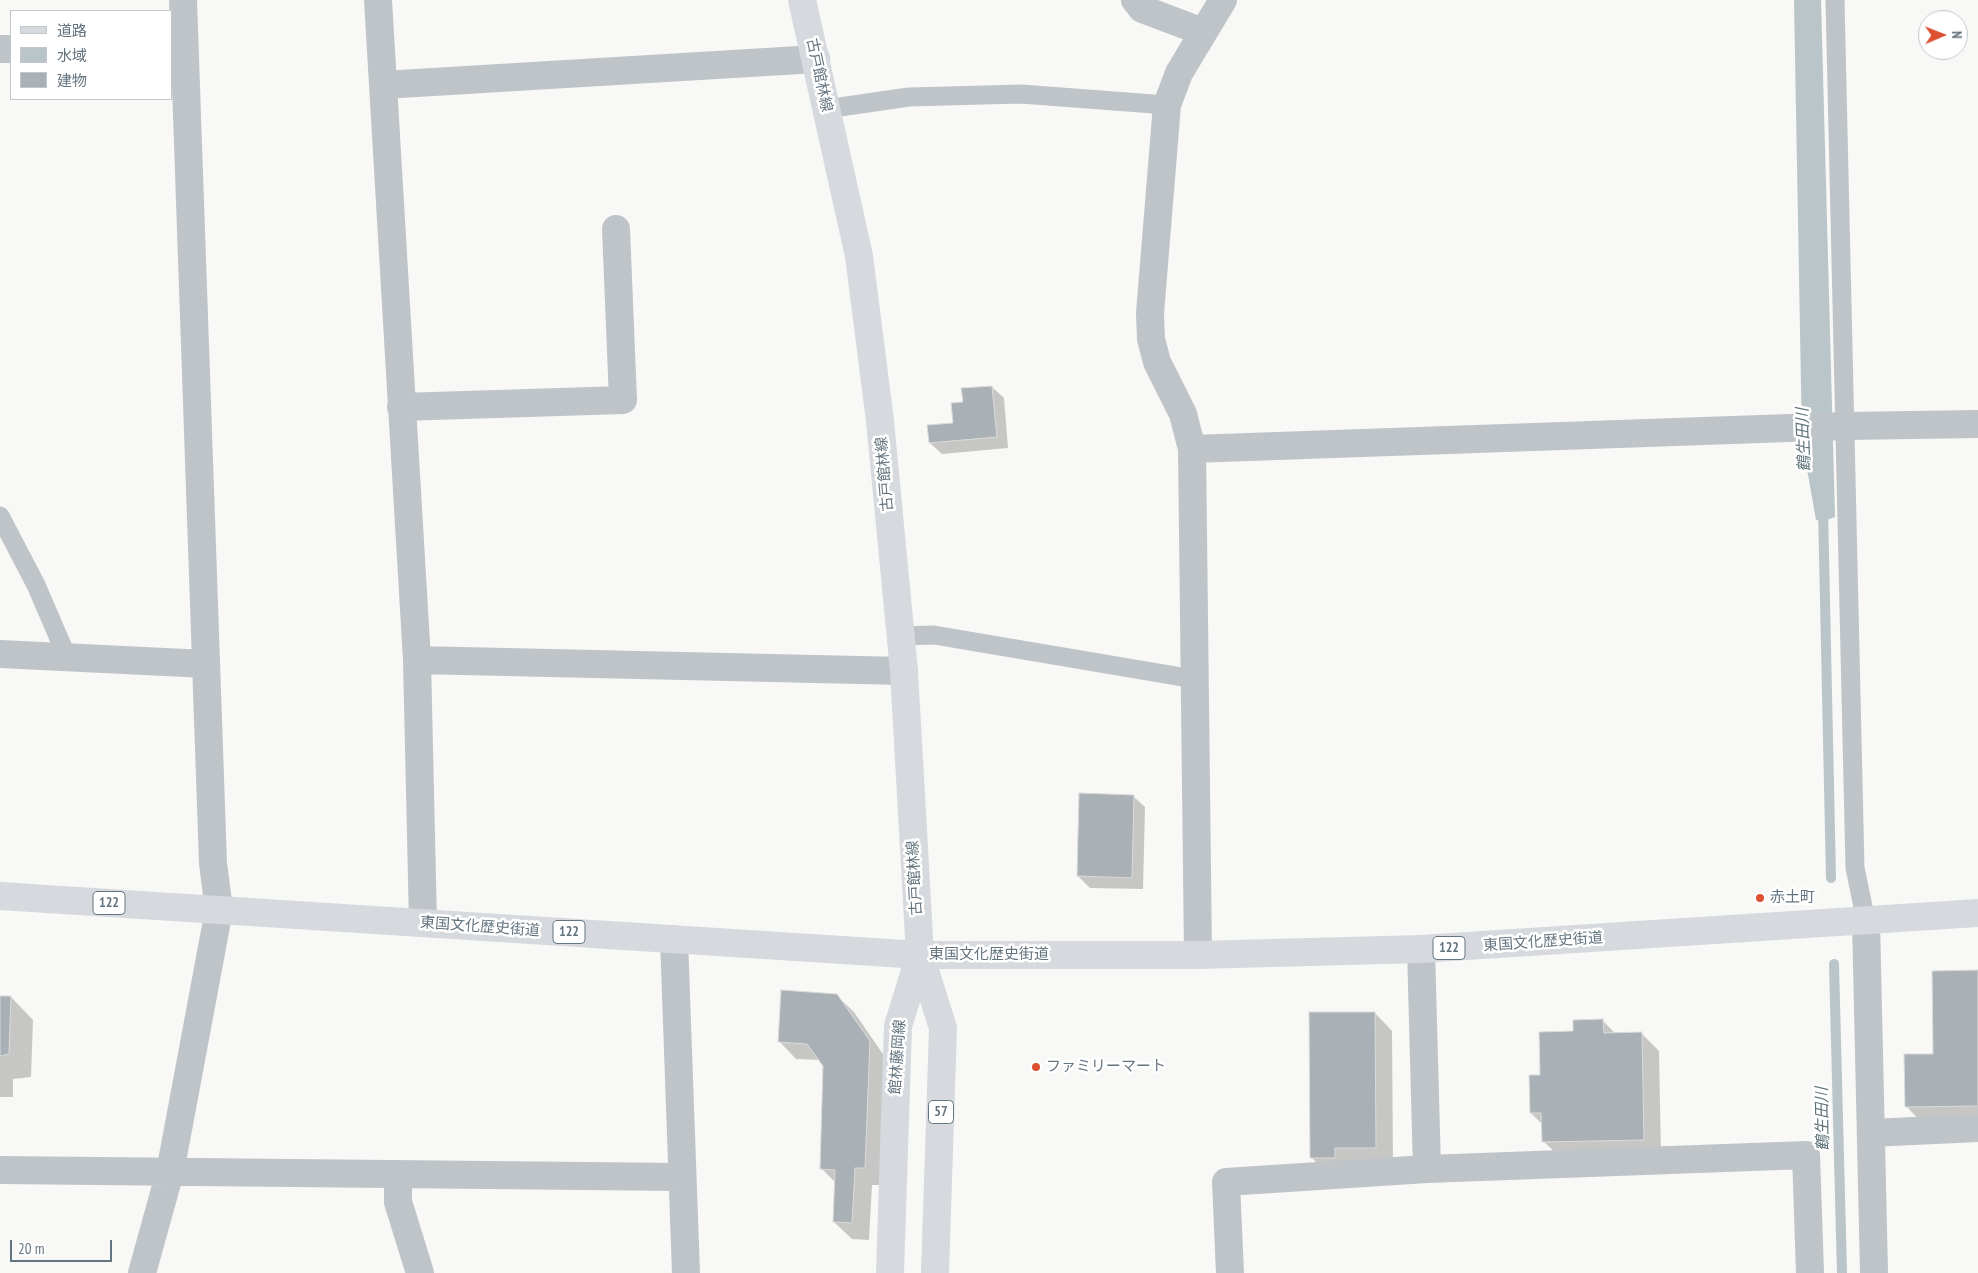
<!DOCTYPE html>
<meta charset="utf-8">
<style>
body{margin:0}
#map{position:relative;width:1978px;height:1273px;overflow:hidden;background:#f8f8f6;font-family:"PT Sans Narrow","Noto Sans JP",sans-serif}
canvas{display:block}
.legend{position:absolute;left:10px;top:10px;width:162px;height:90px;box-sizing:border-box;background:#fff;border:1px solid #c1c8cc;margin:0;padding:6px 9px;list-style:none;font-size:15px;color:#657580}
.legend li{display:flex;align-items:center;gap:10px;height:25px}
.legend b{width:25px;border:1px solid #c1c8cc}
.north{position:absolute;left:1918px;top:10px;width:50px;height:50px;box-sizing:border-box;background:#fff;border:1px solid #c1c8cc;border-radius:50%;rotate:89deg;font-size:14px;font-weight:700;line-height:20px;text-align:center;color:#657580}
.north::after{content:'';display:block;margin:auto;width:18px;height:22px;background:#dd5032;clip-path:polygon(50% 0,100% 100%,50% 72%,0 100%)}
.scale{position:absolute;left:10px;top:1240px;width:102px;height:22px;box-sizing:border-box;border:2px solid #657580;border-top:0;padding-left:6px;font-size:15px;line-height:18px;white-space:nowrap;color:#657580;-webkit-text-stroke:4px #fff;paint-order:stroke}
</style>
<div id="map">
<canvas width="1978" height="1273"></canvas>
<ul class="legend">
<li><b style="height:6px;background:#d6dade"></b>道路</li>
<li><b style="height:14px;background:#b9c5c9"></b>水域</li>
<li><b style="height:14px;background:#a9b1b7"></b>建物</li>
</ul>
<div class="north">N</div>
<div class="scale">20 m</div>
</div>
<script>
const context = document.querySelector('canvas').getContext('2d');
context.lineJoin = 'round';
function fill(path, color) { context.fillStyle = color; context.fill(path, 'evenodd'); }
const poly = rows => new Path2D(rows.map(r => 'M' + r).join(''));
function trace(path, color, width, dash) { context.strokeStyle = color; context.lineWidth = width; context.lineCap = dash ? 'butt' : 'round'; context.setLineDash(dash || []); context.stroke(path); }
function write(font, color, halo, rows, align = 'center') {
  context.font = font + ' "PT Sans Narrow","Noto Sans JP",sans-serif'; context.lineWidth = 5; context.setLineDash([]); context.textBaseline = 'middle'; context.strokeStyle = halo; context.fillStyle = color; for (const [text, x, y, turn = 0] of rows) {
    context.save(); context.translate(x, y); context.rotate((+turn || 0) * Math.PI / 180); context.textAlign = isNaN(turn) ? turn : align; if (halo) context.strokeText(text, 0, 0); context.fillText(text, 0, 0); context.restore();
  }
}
fill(poly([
 [1794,0,1821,0,1835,517,1824,521,1816,520,1802,441]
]), '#b9c5c9');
fill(poly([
 [992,387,1004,398,1008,448,942,454,930,443,954,424,964,403],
 [1133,796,1145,807,1143,889,1090,888,1078,876],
 [1978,972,1978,1123,1923,1124,1906,1106],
 [836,995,854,1012,887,1060,882,1185,872,1185,869,1240,852,1239,834,1222,836,1183,821,1168,825,1066,821,1060,796,1059,779,1041],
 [0,997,11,997,33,1020,31,1077,13,1079,13,1097,0,1097],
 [1375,1013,1392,1031,1393,1165,1329,1175,1312,1158],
 [1603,1021,1616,1034,1642,1034,1659,1051,1661,1157,1561,1158,1543,1141,1543,1125,1531,1113,1542,1076,1574,1033]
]), '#0003');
trace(poly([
 [1823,508,1831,878],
 [1834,964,1842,1273]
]), '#b9c5c9', 10);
const building = poly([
 [992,386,997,437,929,443,927,425,953,423,951,403,963,402,961,388,992,386],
 [1079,793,1134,795,1132,878,1077,876,1079,793],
 [1978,970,1978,1106,1905,1107,1904,1054,1933,1054,1932,971,1978,970],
 [781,990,837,994,870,1041,865,1168,855,1168,852,1223,833,1222,835,1170,820,1169,823,1066,807,1044,778,1042,781,990],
 [0,996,11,996,9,1054,0,1056,0,996],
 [1309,1012,1375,1012,1376,1148,1335,1148,1335,1158,1310,1158,1309,1012],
 [1603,1019,1604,1033,1642,1032,1644,1140,1542,1142,1541,1113,1530,1113,1529,1075,1540,1075,1539,1032,1573,1031,1573,1020,1603,1019]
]);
fill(building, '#a9b1b7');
trace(building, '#dadad8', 1);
trace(poly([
 [1835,0,1855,868,1866,921],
 [826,109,909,97,1021,94,1167,105],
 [0,516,36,585,67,657],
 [900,636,934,635,1194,679]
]), '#bfc4c8', 19);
trace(poly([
 [378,0,417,660,423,923],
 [1135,0,1142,9,1203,32],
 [0,49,11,49],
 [383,85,816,59],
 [401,407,623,400,616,229],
 [1192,449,1846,426,1978,424],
 [0,654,206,664],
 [417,660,904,671],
 [1866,921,1874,1273],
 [674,939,686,1273],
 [1421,949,1427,1169],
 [1198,955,1192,449,1183,414,1157,362,1151,339,1150,313,1167,105,1179,73,1223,0],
 [1871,1133,1978,1128],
 [0,1170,682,1177],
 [398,1174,398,1202,420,1273],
 [142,1273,170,1172,219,910,213,863,183,0],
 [1230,1273,1226,1182,1427,1169,1806,1155,1810,1273]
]), '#bfc4c8', 28);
trace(poly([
 [802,0,859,256,880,421,904,671,920,955]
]), '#d6dade', 28);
trace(poly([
 [920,955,943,1028,935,1273],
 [890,1273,898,1026,920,955]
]), '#d6dade', 28);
trace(poly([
 [0,896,920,955,1198,955,1421,949,1978,913]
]), '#d6dade', 28);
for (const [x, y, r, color] of [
 [1760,898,5,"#dd5032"],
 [1036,1067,5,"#dd5032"]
]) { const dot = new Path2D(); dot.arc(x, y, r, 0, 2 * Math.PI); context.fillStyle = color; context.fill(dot); trace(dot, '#fff', 2); }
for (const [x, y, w] of [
 [109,903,32],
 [569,932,32],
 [1449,948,32],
 [941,1112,25]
]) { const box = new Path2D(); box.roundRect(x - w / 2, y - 11.5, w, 23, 4); context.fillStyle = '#fff'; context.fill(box); trace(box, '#657580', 1); }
write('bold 14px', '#657580', null, [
 ["122",109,903],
 ["122",569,932],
 ["122",1449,948],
 ["57",941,1112]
]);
write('15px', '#657580', '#fff', [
 ["古戸館林線",819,75,78],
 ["古戸館林線",885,474,-95],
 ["古戸館林線",915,878,-93],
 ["東国文化歴史街道",480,927,4],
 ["東国文化歴史街道",1543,942,-4],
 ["東国文化歴史街道",989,955],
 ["館林藤岡線",898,1057,-86]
]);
write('15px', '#657580', '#fff', [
 ["赤土町",1770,898],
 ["ファミリーマート",1046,1067]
], 'left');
write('italic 16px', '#5f747a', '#fff', [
 ["鶴生田川",1804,440,-92],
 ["鶴生田川",1823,1119,-91]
]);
</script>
